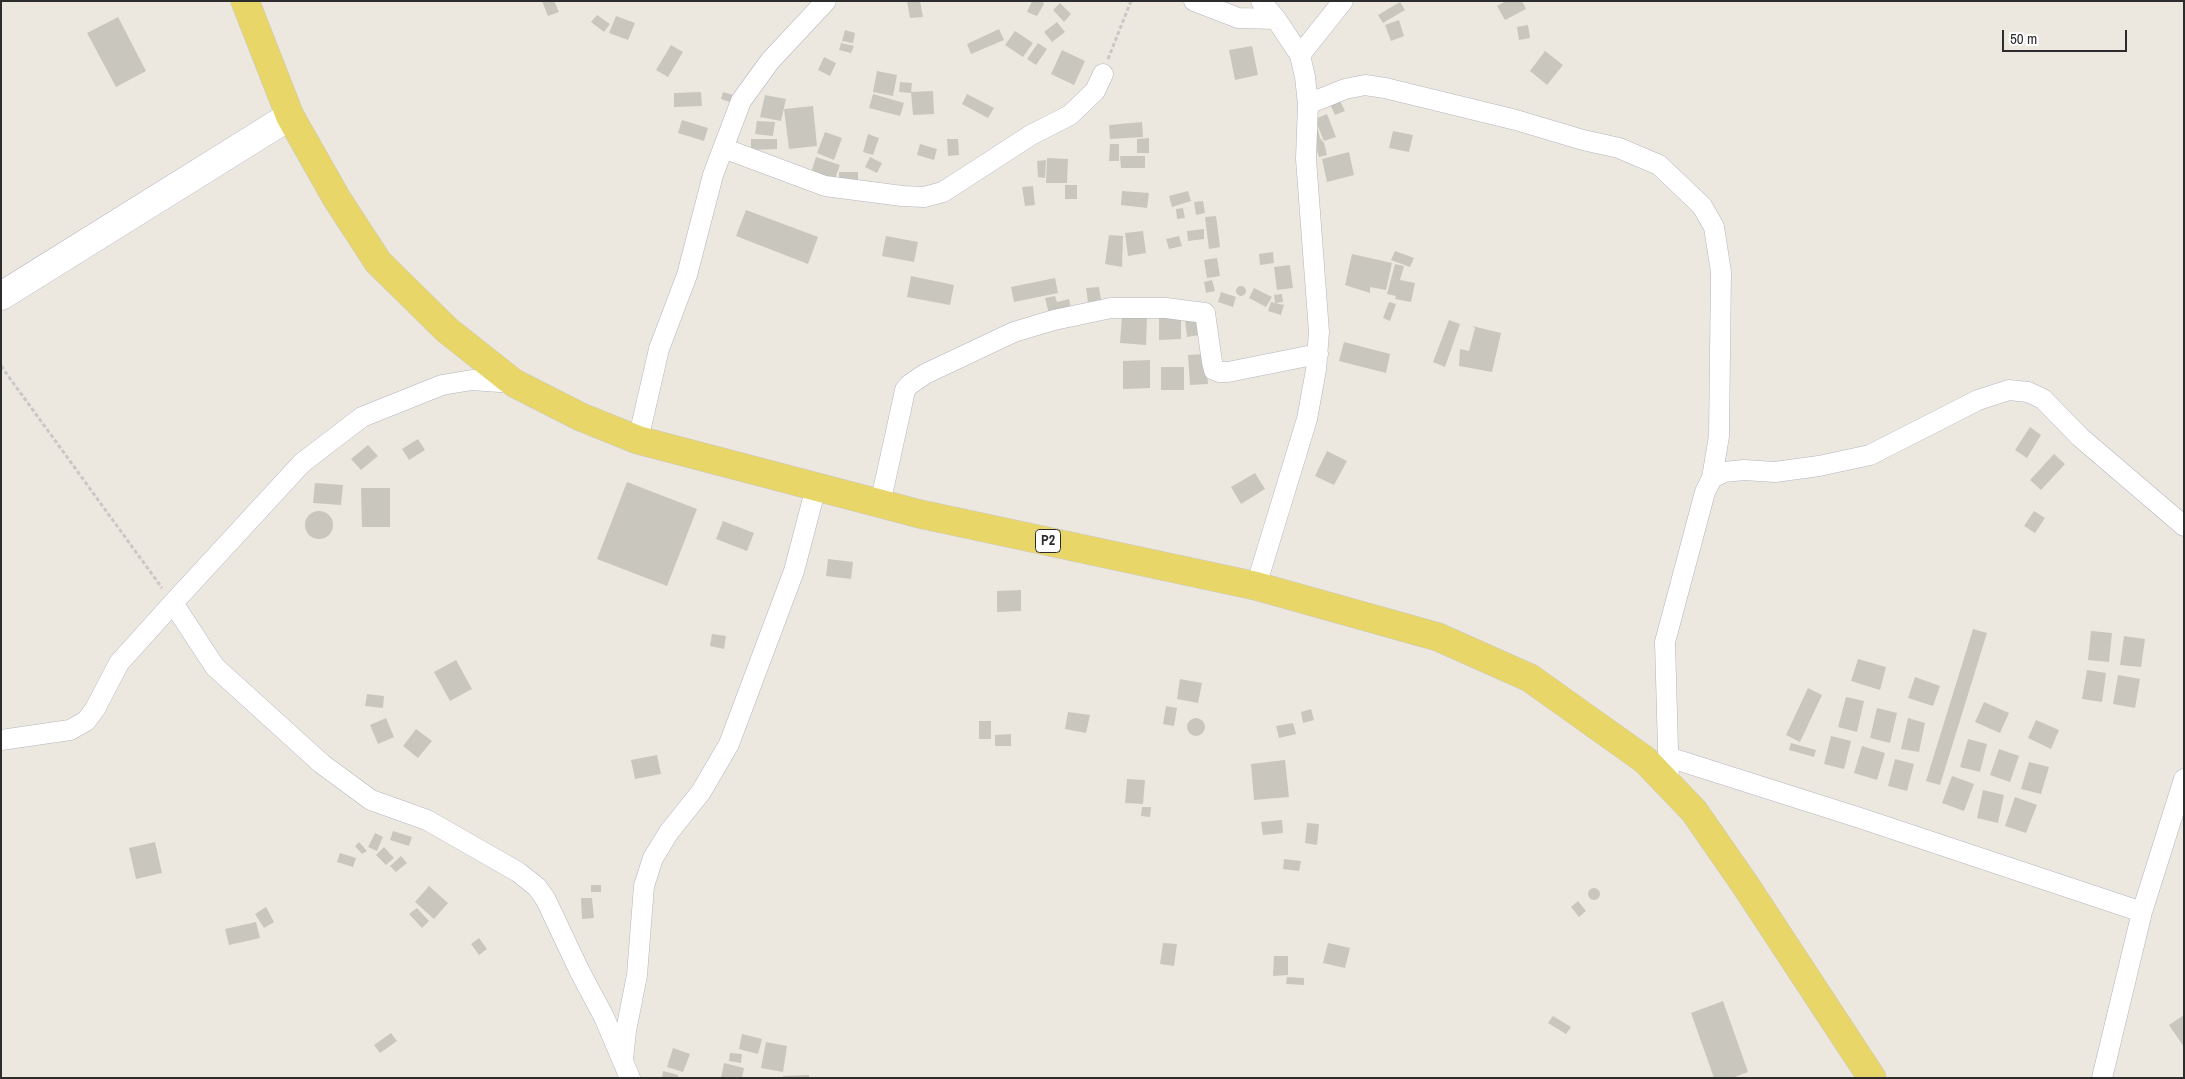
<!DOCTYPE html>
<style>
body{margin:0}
#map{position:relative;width:2185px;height:1079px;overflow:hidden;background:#ede8df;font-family:"Archivo Narrow",sans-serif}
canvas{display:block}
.frame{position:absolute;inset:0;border:2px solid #2c2c2c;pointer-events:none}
.scale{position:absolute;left:2002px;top:30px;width:125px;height:22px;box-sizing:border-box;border:2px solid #2c2c2c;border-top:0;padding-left:6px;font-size:15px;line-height:18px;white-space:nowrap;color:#2c2c2c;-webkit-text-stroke:4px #fff;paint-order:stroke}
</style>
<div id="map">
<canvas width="2185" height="1079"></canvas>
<div class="frame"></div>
<div class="scale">50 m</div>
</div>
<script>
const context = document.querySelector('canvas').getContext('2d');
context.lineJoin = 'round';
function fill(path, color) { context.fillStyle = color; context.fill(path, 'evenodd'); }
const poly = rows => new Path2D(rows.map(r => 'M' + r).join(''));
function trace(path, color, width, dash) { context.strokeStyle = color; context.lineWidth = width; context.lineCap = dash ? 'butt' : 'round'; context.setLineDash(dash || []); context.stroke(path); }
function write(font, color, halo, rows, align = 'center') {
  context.font = font + ' "Archivo Narrow",sans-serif'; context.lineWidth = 4.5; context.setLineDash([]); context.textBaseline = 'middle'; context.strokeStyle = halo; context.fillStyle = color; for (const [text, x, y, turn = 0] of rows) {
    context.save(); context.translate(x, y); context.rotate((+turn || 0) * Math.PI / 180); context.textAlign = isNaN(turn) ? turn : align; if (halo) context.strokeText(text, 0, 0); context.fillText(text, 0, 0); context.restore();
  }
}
fill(poly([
 [542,1,554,1,559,12,548,16],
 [907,1,920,1,923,17,910,18],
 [1032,1,1042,1,1044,4,1037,16,1027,12],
 [1506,1,1522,1,1526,9,1505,20,1497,6],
 [1400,2,1405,10,1383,23,1378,15],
 [1060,3,1071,14,1064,22,1053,10],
 [597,15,610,24,604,32,591,22],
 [616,16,635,23,628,40,609,33],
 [118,17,146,71,116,87,87,33],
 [1399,20,1404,36,1391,41,1385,25],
 [1057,22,1065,32,1052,42,1044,32],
 [1528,25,1530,38,1519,40,1517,27],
 [999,29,1004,40,971,54,967,44],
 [845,30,855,33,853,43,842,41],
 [1015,31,1033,43,1023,57,1005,45],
 [841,43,854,46,851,53,839,50],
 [1038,43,1047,49,1036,65,1027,59],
 [671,45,683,52,668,77,656,70],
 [1252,46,1258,75,1235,80,1229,50],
 [1062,50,1085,61,1074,85,1051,74],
 [1545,51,1563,65,1547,85,1530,71],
 [824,57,836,63,830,76,818,70],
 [877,71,897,75,893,96,873,92],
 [900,82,912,83,911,93,899,92],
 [933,91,934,114,913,115,911,92],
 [701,92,702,106,674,107,674,93],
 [723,92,733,95,730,102,721,99],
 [873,94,904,103,900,116,869,108],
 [967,94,994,108,988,118,962,104],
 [765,95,786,99,781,121,760,117],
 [1339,99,1345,111,1335,115,1330,104],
 [813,106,817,146,789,149,784,109],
 [1327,114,1336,137,1324,141,1315,119],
 [682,120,708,128,704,141,678,133],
 [757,121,775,122,773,136,755,134],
 [1142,122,1143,137,1110,139,1109,125],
 [1318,130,1320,138,1324,143,1327,155,1319,157,1311,131],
 [1393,131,1413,135,1409,152,1389,148],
 [825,132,842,138,834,160,817,153],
 [868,134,879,138,873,155,863,152],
 [1149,138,1149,153,1137,153,1137,139],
 [751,139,777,139,777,149,751,150],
 [947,139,958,139,959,155,948,156],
 [920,144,937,149,934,160,917,155],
 [1110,144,1119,144,1119,161,1109,161],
 [1349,152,1354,175,1327,182,1322,159],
 [1120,156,1145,156,1145,168,1121,168],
 [816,157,840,165,833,184,810,176],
 [870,157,882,163,877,173,865,167],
 [1047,158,1068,159,1067,183,1046,183],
 [1046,160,1045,178,1038,177,1037,161],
 [839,172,858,172,858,183,839,184],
 [1065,185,1077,185,1077,199,1065,199],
 [1033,186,1035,205,1025,206,1022,187],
 [1122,191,1149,193,1147,208,1121,205],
 [1188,191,1191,201,1172,207,1169,196],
 [1203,201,1205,213,1196,215,1194,202],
 [1183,208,1185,218,1177,219,1176,209],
 [746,210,818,237,808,264,736,236],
 [1216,216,1220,247,1209,249,1205,217],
 [1204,229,1204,239,1188,241,1187,231],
 [1143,231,1146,253,1128,256,1125,233],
 [1109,235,1123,236,1122,267,1105,264],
 [886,236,918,242,914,262,882,256],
 [1179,236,1182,246,1169,249,1166,239],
 [1395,251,1414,258,1410,267,1391,260],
 [1273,252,1274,263,1260,265,1259,254],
 [1352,254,1392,263,1386,290,1370,287,1370,293,1345,285],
 [1217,258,1220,276,1207,278,1204,260],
 [1395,264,1404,266,1400,280,1415,283,1411,302,1395,299,1396,296,1387,294],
 [1290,265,1293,288,1277,290,1274,267],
 [911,276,954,285,950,305,907,297],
 [1055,278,1058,293,1014,302,1011,287],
 [1212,280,1215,291,1206,293,1204,282],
 '1236 291a5 5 0 1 1 10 0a5 5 0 1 1-10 0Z',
 [1099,287,1101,300,1088,302,1086,288],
 [1254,288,1272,297,1266,307,1249,298],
 [1221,292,1236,297,1233,307,1218,302],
 [1282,294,1283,302,1275,303,1274,295],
 [1055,296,1057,302,1069,299,1072,312,1050,318,1045,298],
 [1271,302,1284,305,1281,315,1268,311],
 [1389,302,1396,304,1390,321,1383,318],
 [1122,316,1147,317,1146,345,1120,343],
 [1159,318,1181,318,1181,339,1159,340],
 [1197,318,1199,335,1187,337,1185,319],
 [1449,320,1460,324,1445,367,1433,362],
 [1472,326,1501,333,1492,372,1459,366,1460,349,1469,351,1475,328],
 [1344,342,1390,354,1386,373,1339,361],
 [1205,354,1208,384,1190,385,1188,355],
 [1150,360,1150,388,1123,389,1123,361],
 [1161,367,1184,367,1184,390,1161,390],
 [2030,427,2041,435,2027,458,2015,450],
 [418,439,425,450,409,460,402,449],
 [368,445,378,456,361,470,351,459],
 [1327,451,1347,461,1334,485,1315,476],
 [2054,454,2065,464,2041,490,2030,480],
 [1255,473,1265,489,1241,504,1231,487],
 [627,482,697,509,667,586,597,559],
 [315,483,343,485,341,505,313,503],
 [361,488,390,488,390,527,362,527],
 [2034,511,2045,518,2035,533,2024,526],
 '305 525a14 14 0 1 1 28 0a14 14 0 1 1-28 0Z',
 [723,521,754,533,747,551,716,539],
 [828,559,853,562,851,579,826,576],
 [1021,590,1021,611,997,612,997,591],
 [1973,629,1987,633,1940,785,1926,781],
 [2091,631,2112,633,2109,662,2088,660],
 [712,634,726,636,724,649,710,646],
 [2124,636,2145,639,2141,667,2120,665],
 [1858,659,1886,667,1880,690,1851,681],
 [456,660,472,689,450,701,434,672],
 [2087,670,2106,673,2102,702,2082,699],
 [2118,675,2140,679,2135,708,2113,704],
 [1915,677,1940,686,1933,706,1908,698],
 [1180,679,1202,683,1198,703,1177,699],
 [1808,688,1822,695,1800,742,1786,735],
 [367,694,384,696,383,708,365,706],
 [1846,697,1864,701,1857,732,1838,727],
 [1984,702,2009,713,2000,733,1975,722],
 [1166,706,1177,708,1174,726,1163,724],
 [1877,708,1897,713,1890,743,1870,738],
 [1311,709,1314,720,1303,723,1301,712],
 [1068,712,1090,715,1086,733,1065,729],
 '1187 727a9 9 0 1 1 18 0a9 9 0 1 1-18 0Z',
 [386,718,394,737,378,744,370,725],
 [1908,718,1925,723,1919,752,1901,749],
 [2036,720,2059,730,2051,749,2028,738],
 [979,721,991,721,991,739,979,739],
 [1293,723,1296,734,1279,738,1276,726],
 [416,729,432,741,418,758,403,746],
 [1011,734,1011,746,995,746,995,735],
 [1831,736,1851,741,1844,769,1824,764],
 [1968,739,1987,744,1980,772,1960,767],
 [1791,743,1816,750,1814,757,1789,750],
 [1862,746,1885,753,1877,780,1854,773],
 [1999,749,2019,756,2010,782,1990,775],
 [657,755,661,774,635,779,631,760],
 [1895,759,1914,764,1907,791,1888,786],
 [1285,760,1289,797,1254,800,1251,764],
 [2029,762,2049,767,2041,794,2021,789],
 [1952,776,1974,784,1964,811,1942,803],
 [1127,779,1145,780,1143,804,1125,803],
 [1983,790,2004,795,1998,823,1977,818],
 [2015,797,2037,805,2026,833,2005,826],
 [1142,807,1151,807,1150,817,1141,816],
 [1282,820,1283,833,1263,835,1261,822],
 [1307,823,1319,824,1317,845,1305,843],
 [393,831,412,837,409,846,390,840],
 [375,833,383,837,377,851,368,847],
 [155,842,162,873,136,879,129,848],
 [359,842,367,851,362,854,355,846],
 [384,847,394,858,386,865,376,855],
 [340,853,356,858,353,867,337,862],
 [401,856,407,863,396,872,390,866],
 [1284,859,1301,861,1299,871,1283,869],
 [591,885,601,885,601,892,591,892],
 [429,886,448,903,434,919,415,902],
 '1588 894a6 6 0 1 1 12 0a6 6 0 1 1-12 0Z',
 [581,898,592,898,594,918,582,919],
 [1578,901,1586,911,1579,917,1571,907],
 [266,907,274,922,264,928,255,914],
 [417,908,429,921,422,928,409,914],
 [256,922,260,938,229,945,225,929],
 [479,938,487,949,479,955,471,944],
 [1163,943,1177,944,1174,966,1160,964],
 [1328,943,1350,948,1345,968,1323,963],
 [1274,956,1288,956,1288,975,1273,976],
 [1287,977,1304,978,1304,985,1286,984],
 [1723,1001,1748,1072,1732,1078,1714,1078,1691,1013],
 [2184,1015,2184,1047,2169,1025],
 [1553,1016,1571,1027,1566,1034,1548,1023],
 [391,1033,397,1041,380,1053,374,1045],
 [742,1034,762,1039,758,1054,739,1049],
 [766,1042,787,1046,783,1072,761,1068],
 [673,1048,690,1054,683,1072,667,1067],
 [730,1053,742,1054,741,1063,729,1061],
 [724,1063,744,1068,742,1078,721,1078],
 [663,1071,678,1075,678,1078,662,1078],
 [809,1075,809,1078,783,1078,783,1076]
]), '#c9c6be');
const street = poly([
 [1194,1,1238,18,1276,19],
 [1300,55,1343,1],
 [1308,104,1345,89,1365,85,1385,88,1516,120,1583,140,1619,148,1659,165,1702,206,1714,227,1721,272,1719,436,1712,478],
 [723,148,825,186,902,196,924,197,943,192,1031,135,1070,115,1095,91,1103,74],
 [638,440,659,349,687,275,713,175,741,101,770,61,826,1],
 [880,504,901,409,905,390,909,385,925,374,1014,332,1054,320,1111,308,1166,308,1205,313,1212,362,1214,370,1219,372,1228,372,1318,354],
 [1256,586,1307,419,1316,370,1319,332,1306,159,1308,104,1305,77,1300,55,1276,19,1261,1],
 [173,603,215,667,322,764,371,800,427,820,518,872,537,887,546,900,580,972,604,1017,630,1078],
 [1,740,70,730,86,721,95,709,119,663,173,603,302,463,362,417,442,385,472,380,514,383],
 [1668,757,1860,818,2142,912],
 [1669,785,1665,642,1705,492,1712,478,1724,472,1744,470,1775,472,1819,466,1870,455,1978,400,2009,390,2028,392,2043,399,2080,437,2184,526],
 [623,1059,626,1031,637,975,644,886,653,858,669,832,701,792,729,744,794,571,816,487],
 [2102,1078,2142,912,2184,779]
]);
const secondary = poly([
 [1,296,290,116]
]);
const primary = poly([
 [245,1,290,116,337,199,378,262,447,330,514,383,581,417,638,440,920,514,1256,586,1438,637,1530,678,1645,760,1694,811,1746,886,1872,1078]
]);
trace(street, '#b3b4be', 21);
trace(secondary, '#b3b4be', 29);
trace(primary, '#c8c8c8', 29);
trace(poly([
 [1108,59,1131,1],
 [1,366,162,588]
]), '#c8c8c8', 3, [4, 2.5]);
trace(street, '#fff', 20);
trace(secondary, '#fff', 28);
trace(primary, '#e8d669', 28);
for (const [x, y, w] of [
 [1048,541,25]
]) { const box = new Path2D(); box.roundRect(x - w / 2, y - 11.5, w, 23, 4); context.fillStyle = '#fff'; context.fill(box); trace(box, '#2c2c2c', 1); }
write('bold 14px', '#2c2c2c', null, [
 ["P2",1048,541]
]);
</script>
